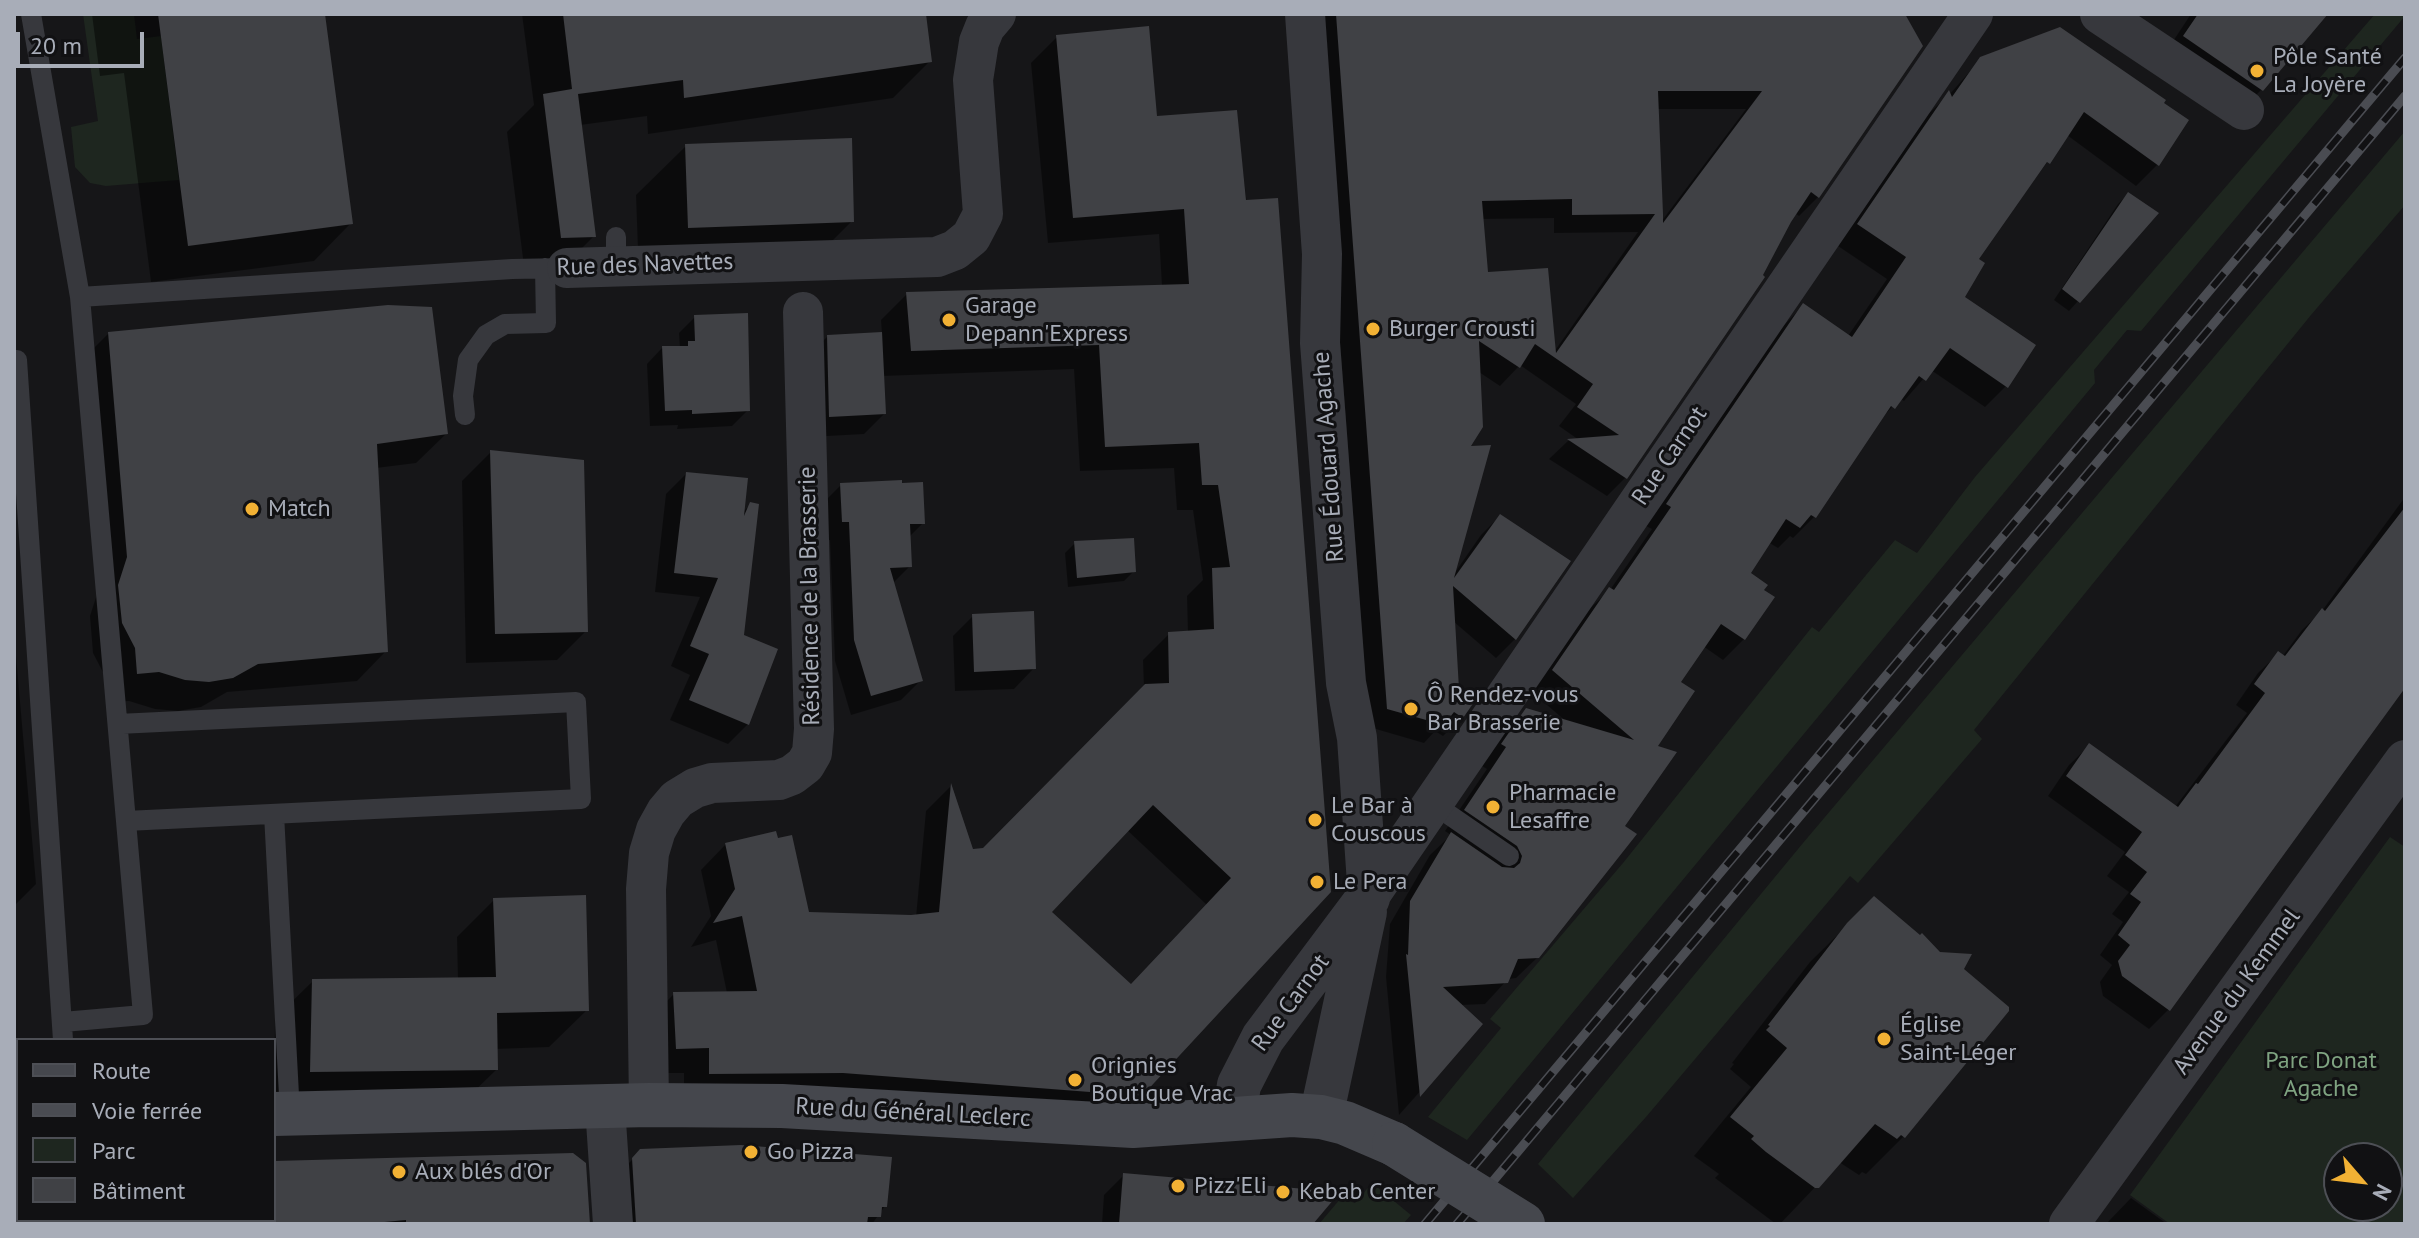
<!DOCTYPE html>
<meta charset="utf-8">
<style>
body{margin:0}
#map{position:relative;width:2419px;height:1238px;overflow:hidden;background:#161618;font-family:"PT Sans",sans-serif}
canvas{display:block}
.frame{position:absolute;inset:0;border:16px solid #a8adb8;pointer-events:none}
.legend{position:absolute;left:16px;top:1038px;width:260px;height:184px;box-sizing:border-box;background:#111113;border:2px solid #4d4f55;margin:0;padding:10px 14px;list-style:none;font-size:24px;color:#a8adb8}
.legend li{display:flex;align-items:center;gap:16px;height:40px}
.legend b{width:40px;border:2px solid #4d4f55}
.north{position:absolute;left:2323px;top:1142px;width:80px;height:80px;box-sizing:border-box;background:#111113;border:2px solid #4d4f55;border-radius:50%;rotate:118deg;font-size:22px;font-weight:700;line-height:32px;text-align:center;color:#a8adb8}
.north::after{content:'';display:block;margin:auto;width:28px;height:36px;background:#f2b134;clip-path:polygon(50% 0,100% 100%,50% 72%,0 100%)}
.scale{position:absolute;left:16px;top:32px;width:128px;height:36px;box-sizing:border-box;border:4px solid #a8adb8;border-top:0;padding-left:10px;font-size:24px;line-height:28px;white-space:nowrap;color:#a8adb8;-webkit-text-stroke:6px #111113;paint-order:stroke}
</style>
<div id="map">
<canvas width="2419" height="1238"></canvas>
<div class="frame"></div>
<ul class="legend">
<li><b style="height:10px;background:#45474d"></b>Route</li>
<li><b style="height:10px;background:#4a4c52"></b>Voie ferrée</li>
<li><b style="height:22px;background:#1e261f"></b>Parc</li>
<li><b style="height:22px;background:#404145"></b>Bâtiment</li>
</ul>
<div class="north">N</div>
<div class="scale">20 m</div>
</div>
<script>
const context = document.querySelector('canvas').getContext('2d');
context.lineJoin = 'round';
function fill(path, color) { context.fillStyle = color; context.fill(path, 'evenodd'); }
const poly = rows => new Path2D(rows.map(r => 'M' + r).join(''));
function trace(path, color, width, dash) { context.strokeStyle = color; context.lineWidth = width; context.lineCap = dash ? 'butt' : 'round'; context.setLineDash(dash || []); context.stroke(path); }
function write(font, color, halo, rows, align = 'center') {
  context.font = font + ' "PT Sans",sans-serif'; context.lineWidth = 6; context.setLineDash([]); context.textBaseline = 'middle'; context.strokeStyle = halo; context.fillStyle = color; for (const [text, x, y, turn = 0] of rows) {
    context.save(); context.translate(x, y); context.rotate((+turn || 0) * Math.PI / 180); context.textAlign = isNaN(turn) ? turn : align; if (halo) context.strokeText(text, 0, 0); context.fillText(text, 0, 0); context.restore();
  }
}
fill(poly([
 [83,14,134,14,137,39,161,36,179,180,106,186,90,183,75,167,71,127,98,121],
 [2375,14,2405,14,2405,16,2141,331,2127,330,2094,370,2095,383,1467,1140,1428,1117,1501,1028,1490,1019,1623,863,1812,627,1819,632,1895,540,1917,553,1975,477],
 [2405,131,2405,205,2311,315,1974,730,1982,739,1858,883,1850,876,1646,1117,1573,1198,1538,1164,1803,843],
 [2390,837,2405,847,2405,1224,2170,1224,2130,1195],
 [2387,1158,2387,1206,2339,1206,2339,1158],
 [1372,1183,1411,1215,1403,1224,1319,1224,1341,1198,1355,1203]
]), '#1e261f');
fill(poly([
 [92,14,323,14,351,223,314,261,151,282,124,73,100,76],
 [522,14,923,14,930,61,893,98,648,134,647,116,580,125,594,236,557,273,525,274,507,132,534,105],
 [1324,14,1903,14,1818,197,1799,216,1795,213,1626,477,1607,496,1549,459,1568,441,1579,440,1559,426,1576,404,1520,365,1500,386,1479,372,1454,574,1481,535,1500,516,1568,561,1515,639,1496,658,1453,621,1457,691,1462,717,1443,736,1435,731,1424,743,1369,727,1316,22],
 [1657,109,1746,109,1661,222],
 [1554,218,1554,233,1638,232,1554,352,1486,274,1481,219],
 [2191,14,2325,14,2262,89,2235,116,2158,64],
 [2059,29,2157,165,2136,186,2067,135,1976,260,1962,298,2006,386,1985,407,1931,370,1904,401,1900,398,1874,427,1814,517,1793,538,1790,536,1778,548,1768,542,1748,573,1744,639,1723,660,1703,646,1679,682,1654,748,1538,957,1516,978,1508,979,1485,1004,1460,1005,1480,1024,1399,1115,1386,977,1390,924,1430,855,1451,835,1445,831,1487,769,1482,766,1505,732,1526,711,1568,723,1532,692,1588,610,1610,590,1652,529,1646,526,1782,327,1803,306,1848,336,1887,279,1838,246,1928,114,1949,95,1981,59],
 [1057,37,1156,118,1236,113,1329,891,1114,1121,684,1099,684,1073,651,1073,649,1019,674,994,727,993,716,940,691,947,711,916,701,870,726,844,807,914,916,917,926,811,950,787,971,851,984,849,1144,688,1143,660,1169,634,1188,633,1187,596,1203,580,1193,510,1177,510,1174,468,1080,471,1074,369,882,376,884,414,864,434,809,437,807,357,827,337,882,334,881,320,907,294,1162,286,1159,234,1048,243,1031,63],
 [1127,830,1207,905,1130,986,1049,912],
 [686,146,852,221,803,270,639,277,636,195],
 [2128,194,2078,301,2069,311,2054,300,2118,204],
 [695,317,748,410,732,426,677,429,678,425,650,426,647,364,662,348,680,348,679,333],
 [108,334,446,434,416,463,376,468,386,651,357,681,227,692,201,707,178,711,155,709,129,701,108,702,106,678,93,653,90,616,99,588,79,363],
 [491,452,586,631,557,660,466,663,462,481],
 [686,474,743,512,751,504,742,636,748,724,728,744,670,720,690,675,671,666,700,597,655,592,666,494],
 [841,485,923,523,909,537,910,566,892,584,921,680,901,700,851,715,835,661,830,540,823,541,821,505],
 [2405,497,2405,685,2168,1010,2149,1029,2103,996,2100,982,2112,965,2100,955,2123,922,2112,914,2129,892,2107,876,2125,852,2048,796,2069,765,2089,746,2175,807,2247,713,2236,705,2258,673,2278,654,2282,657,2302,630,2322,611],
 [1075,543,1134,571,1124,581,1068,587,1065,553],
 [973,616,1034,668,1014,689,955,691,953,636],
 [14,656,16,656,36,884,14,906],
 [1874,899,2007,1010,1903,1137,1866,1174,1862,1172,1859,1175,1839,1162,1780,1224,1776,1224,1715,1178,1719,1174,1694,1156,1751,1087,1730,1069,1734,1064,1732,1063,1810,962],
 [494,900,587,1010,549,1047,495,1049,496,1070,458,1107,274,1108,275,1018,313,981,458,980,457,937],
 [641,1151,885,1206,872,1224,616,1224,613,1179],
 [274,1167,588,1224,250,1224,250,1220,274,1220],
 [1124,1175,1284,1224,1102,1224,1104,1195],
 [2131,1198,2167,1224,2106,1224],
 [14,1215,18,1215,18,1220,34,1220,34,1224,14,1224],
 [60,1220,190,1220,190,1224,60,1224]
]), '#0007');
fill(poly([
 [158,14,325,14,353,224,188,246],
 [563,14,926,14,932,62,684,98,683,80,578,94,596,237,561,238,543,94,572,89],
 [1336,14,1905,14,1923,46,1819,198,1811,192,1791,222,1763,275,1765,277,1627,479,1567,439,1619,435,1577,407,1593,384,1535,344,1520,368,1479,341,1483,427,1471,446,1491,445,1454,578,1500,514,1571,561,1516,640,1453,586,1459,689,1479,695,1463,718,1454,712,1444,725,1387,709],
 [1658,91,1762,91,1663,223,1663,214],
 [1572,199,1572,215,1655,214,1556,353,1548,268,1488,272,1482,201],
 [2198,14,2328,14,2263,91,2183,36],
 [1149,26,1157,116,1237,110,1246,200,1278,198,1331,892,1142,1096,843,1073,709,1074,709,1048,676,1049,673,992,757,991,742,916,713,923,735,889,725,843,776,831,778,838,792,835,809,912,911,915,939,912,951,783,973,849,983,848,1145,684,1169,683,1168,632,1214,629,1212,568,1230,567,1218,485,1202,485,1199,443,1105,447,1099,345,911,351,906,292,1189,284,1184,209,1073,218,1056,35],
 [1153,805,1231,878,1131,984,1052,912],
 [2060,27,2166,100,2164,103,2189,120,2159,166,2084,112,2050,164,2047,162,1979,259,1985,263,1965,297,2036,345,2008,388,1950,348,1926,381,1919,376,1895,409,1891,406,1816,518,1811,515,1800,528,1786,519,1751,573,1768,585,1764,590,1775,597,1745,640,1721,624,1681,682,1695,691,1658,746,1677,752,1625,826,1637,834,1539,958,1518,959,1508,983,1443,987,1483,1024,1420,1097,1406,954,1408,955,1410,901,1451,832,1502,867,1514,868,1520,863,1522,856,1517,846,1464,810,1506,747,1501,744,1526,708,1634,740,1552,670,1609,587,1614,590,1671,507,1666,504,1803,303,1852,337,1906,257,1857,224,1949,90,1952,97,1980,57],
 [852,138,854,222,688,228,685,144],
 [2128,192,2159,213,2080,303,2062,289],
 [388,305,432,307,448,434,377,444,388,652,258,664,233,678,209,682,185,680,159,672,137,674,135,648,122,623,118,585,127,557,108,332],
 [748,313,750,411,692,414,692,410,665,411,662,346,688,346,688,341,695,341,694,315],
 [882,332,886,414,829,417,827,335],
 [490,450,584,460,588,632,495,634],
 [686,472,748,478,744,516,750,502,759,504,744,635,778,649,749,725,689,700,709,654,690,646,718,578,674,573],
 [902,480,902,483,923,482,925,524,910,524,912,567,890,568,923,681,871,696,854,640,849,522,842,522,840,483],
 [2405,507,2405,688,2170,1011,2122,976,2118,961,2130,945,2118,935,2141,902,2130,894,2147,872,2125,855,2142,832,2066,776,2089,743,2178,807,2196,783,2198,784,2265,693,2254,684,2278,651,2285,656,2322,608,2325,611],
 [1134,538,1136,572,1077,578,1074,541],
 [1034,611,1036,669,974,672,972,614],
 [586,895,589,1011,497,1013,498,1070,310,1072,312,979,496,977,493,898],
 [1874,896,1920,935,1922,933,1940,952,1972,954,1964,969,2009,1007,2009,1011,1905,1138,1901,1135,1897,1139,1875,1124,1819,1188,1815,1188,1766,1152,1751,1139,1754,1136,1730,1117,1787,1048,1766,1030,1770,1026,1768,1025,1847,923],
 [741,1145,892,1157,887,1207,882,1207,881,1217,868,1217,867,1224,636,1224,632,1158,640,1149],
 [573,1153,586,1163,590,1224,406,1224,406,1220,363,1224,274,1224,274,1161],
 [1123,1173,1271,1186,1340,1192,1313,1224,1119,1224]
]), '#404145');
trace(poly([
 [31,14,80,297,143,1015,63,1022],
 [616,237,616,266],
 [80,297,512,269,567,268],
 [14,360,17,360,63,1040],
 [465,415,463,396,468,360,486,335,505,324,546,323,545,268],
 [118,724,576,702,581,799,126,821],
 [1432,803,1509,856],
 [274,814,290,1114]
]), '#37383d', 20);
trace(poly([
 [1305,14,1322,254,1320,343,1346,683,1357,738,1368,898],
 [2100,14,2244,110],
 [567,268,937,257,955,250,971,237,983,214,973,80,979,42,985,27,996,14],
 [1368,898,1973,14],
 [649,1105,646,889,649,853,656,830,666,812,677,799,695,788,712,783,779,780,792,775,805,765,812,753,814,729,803,312],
 [605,1107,613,1224],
 [227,1220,227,1224],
 [2069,1224,2405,760]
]), '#37383d', 40);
trace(poly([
 [1234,1117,1239,1085,1263,1038,1368,898],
 [1321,1117,1365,912]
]), '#37383d', 44);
trace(poly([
 [274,1114,649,1105,782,1106,1133,1126,1292,1115,1321,1117,1345,1123,1394,1144],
 [14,1133,18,1133]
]), '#45474d', 44);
const rail = poly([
 [1425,1224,2405,58],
 [1457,1224,2405,96]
]);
trace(rail, '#4a4c52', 9);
trace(rail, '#111113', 6, [18]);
trace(poly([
 [1394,1144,1523,1224]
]), '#45474d', 44);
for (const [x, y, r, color] of [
 [2257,71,8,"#f2b134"],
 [949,320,8,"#f2b134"],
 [1373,329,8,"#f2b134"],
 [252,509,8,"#f2b134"],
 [1411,709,8,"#f2b134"],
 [1493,807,8,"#f2b134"],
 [1315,820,8,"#f2b134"],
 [1317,882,8,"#f2b134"],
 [1884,1039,8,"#f2b134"],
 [1075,1080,8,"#f2b134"],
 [751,1152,8,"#f2b134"],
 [399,1172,8,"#f2b134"],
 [1178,1186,8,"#f2b134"],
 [1283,1192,8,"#f2b134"]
]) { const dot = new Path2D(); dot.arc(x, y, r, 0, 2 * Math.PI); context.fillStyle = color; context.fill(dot); trace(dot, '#111113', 3); }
write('24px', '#a8adb8', '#111113', [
 ["Pôle Santé",2273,57],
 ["La Joyère",2273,85],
 ["Garage",965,306],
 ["Depann'Express",965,334],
 ["Burger Crousti",1389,329],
 ["Match",268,509],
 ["Ô Rendez-vous",1427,695],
 ["Bar Brasserie",1427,723],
 ["Pharmacie",1509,793],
 ["Lesaffre",1509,821],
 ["Le Bar à",1331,806],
 ["Couscous",1331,834],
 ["Le Pera",1333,882],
 ["Église",1900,1025],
 ["Saint-Léger",1900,1053],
 ["Orignies",1091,1066],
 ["Boutique Vrac",1091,1094],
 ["Go Pizza",767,1152],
 ["Aux blés d'Or",415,1172],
 ["Pizz'Eli",1194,1186],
 ["Kebab Center",1299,1192]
], 'left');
write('24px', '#a8adb8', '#111113', [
 ["Rue des Navettes",645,265,-2],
 ["Rue Carnot",1670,456,-56],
 ["Rue Édouard Agache",1329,457,-94],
 ["Résidence de la Brasserie",810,596,-91],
 ["Avenue du Kemmel",2237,992,-54],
 ["Rue Carnot",1291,1003,-54],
 ["Rue du Général Leclerc",913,1113,3]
]);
write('24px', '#7fa381', '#111113', [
 ["Parc Donat",2321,1061],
 ["Agache",2321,1089]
]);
</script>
